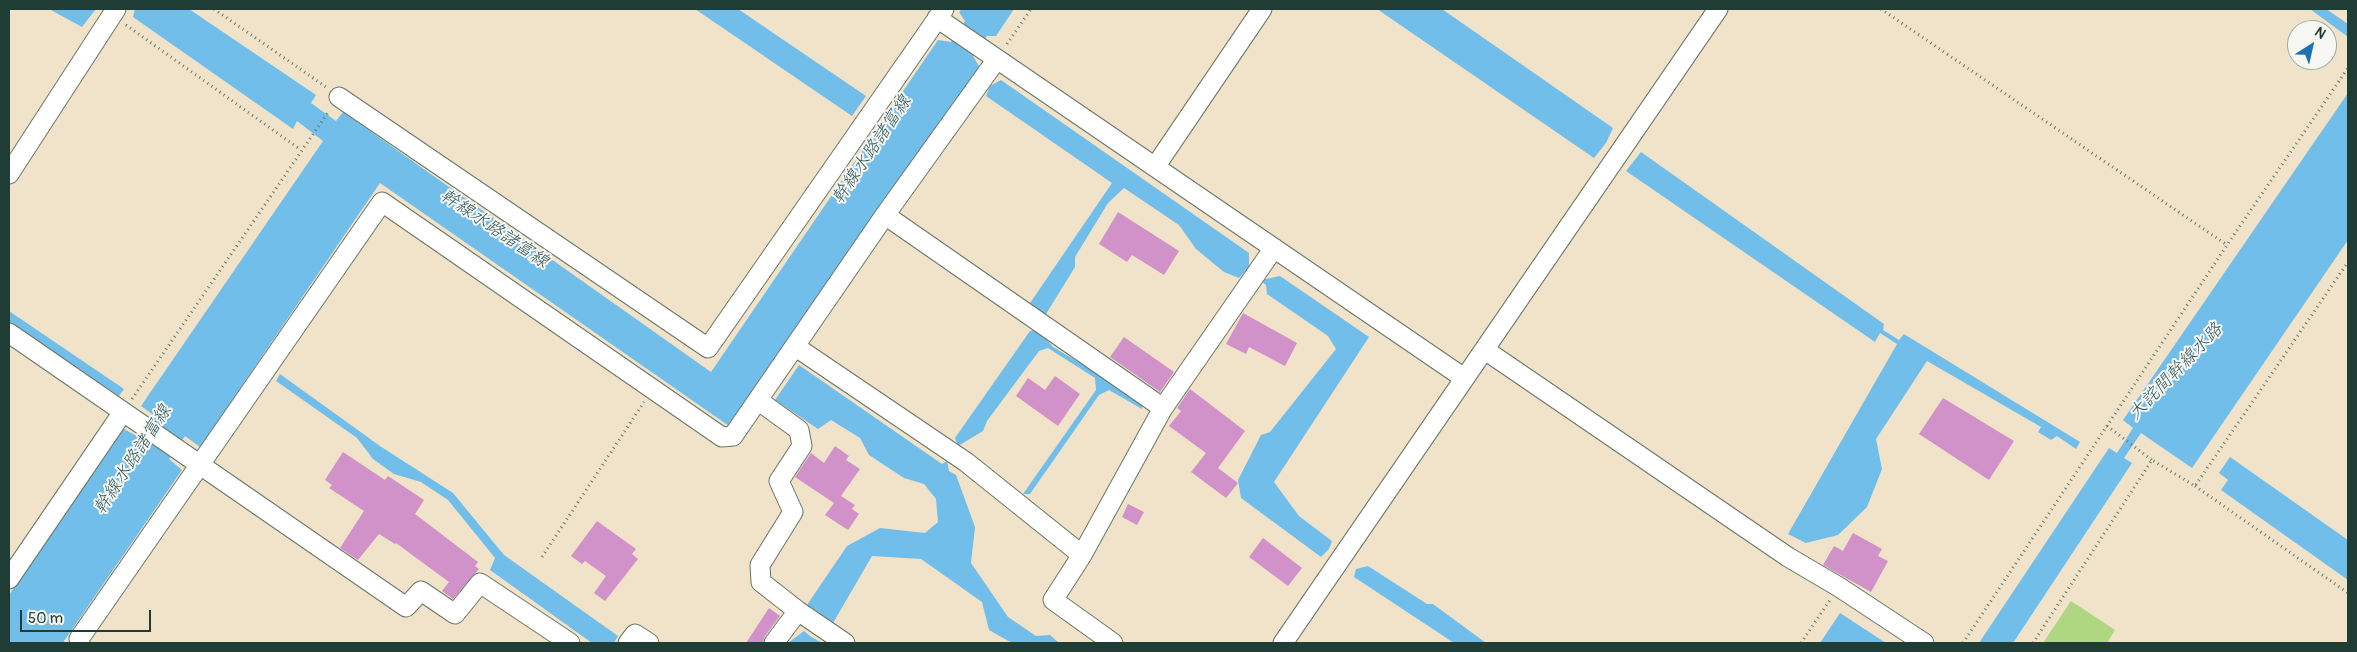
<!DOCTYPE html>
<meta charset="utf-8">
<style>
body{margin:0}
#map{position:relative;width:2357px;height:652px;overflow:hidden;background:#f0e3c9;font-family:Pangolin,sans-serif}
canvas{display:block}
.frame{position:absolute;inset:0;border:10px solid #1f3d34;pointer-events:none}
.north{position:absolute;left:2287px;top:20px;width:50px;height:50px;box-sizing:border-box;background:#f6f6f2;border:1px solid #a0aca6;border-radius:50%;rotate:35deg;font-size:14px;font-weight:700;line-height:20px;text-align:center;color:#1f3d34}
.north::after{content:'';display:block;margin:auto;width:18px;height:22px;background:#1f6fb2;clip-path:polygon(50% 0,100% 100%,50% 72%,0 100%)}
.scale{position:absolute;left:20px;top:610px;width:131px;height:22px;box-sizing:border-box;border:2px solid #1f3d34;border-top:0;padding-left:6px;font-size:15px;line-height:18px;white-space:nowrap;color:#1f3d34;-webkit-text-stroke:4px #f6f6f2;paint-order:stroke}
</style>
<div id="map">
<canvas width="2357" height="652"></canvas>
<div class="frame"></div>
<div class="north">N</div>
<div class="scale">50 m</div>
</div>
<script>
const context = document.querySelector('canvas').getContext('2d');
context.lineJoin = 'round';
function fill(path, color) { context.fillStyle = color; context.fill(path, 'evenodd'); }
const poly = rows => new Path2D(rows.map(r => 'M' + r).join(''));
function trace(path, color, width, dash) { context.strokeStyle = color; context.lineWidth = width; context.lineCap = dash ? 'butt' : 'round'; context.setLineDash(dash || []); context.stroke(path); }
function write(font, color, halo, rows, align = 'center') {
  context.font = font + ' Pangolin,"Klee One",sans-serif'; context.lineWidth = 4; context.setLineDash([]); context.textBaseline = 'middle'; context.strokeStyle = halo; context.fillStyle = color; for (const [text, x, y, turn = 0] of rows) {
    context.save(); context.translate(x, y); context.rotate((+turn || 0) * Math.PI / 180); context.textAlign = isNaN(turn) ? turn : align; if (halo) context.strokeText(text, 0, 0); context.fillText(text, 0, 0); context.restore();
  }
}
fill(poly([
 [2071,601,2115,630,2107,643,2043,643]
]), '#afd680');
fill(poly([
 [49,9,96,9,82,27],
 [135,9,189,9,316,95,311,103,336,121,343,112,711,372,938,40,951,42,965,21,959,12,962,9,1014,9,996,36,987,36,973,56,980,68,729,426,380,183,200,447,185,436,169,459,182,470,64,641,65,643,9,643,9,595,124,429,142,439,155,416,141,406,323,141,297,121,293,129,133,17],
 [695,9,738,9,866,96,852,116],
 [1377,9,1442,9,1613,128,1606,143,1594,158],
 [2310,9,2326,9,2348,24,2348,37],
 [1001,80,1249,253,1249,266,1266,279,1280,276,1369,337,1274,482,1299,516,1332,541,1329,549,1321,557,1241,498,1238,480,1261,435,1270,432,1336,349,1328,336,1267,294,1266,285,1247,269,1239,278,1224,272,1196,249,1179,225,1124,188,1108,203,1075,257,1075,267,1046,314,1039,316,1028,306,1112,183,986,96,990,86],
 [2348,93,2348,240,2192,468,2141,433,2124,458,2132,463,2013,643,1979,643,2109,448,2117,453,2133,428,2123,420],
 [1641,152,1884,324,1883,330,1899,340,1904,334,2080,442,2076,449,2057,436,2051,440,2038,432,2041,427,1927,361,1876,439,1882,469,1867,507,1838,535,1806,543,1788,534,1897,344,1880,333,1875,342,1626,171],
 [9,311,124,389,119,396,9,322],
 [1038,329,1053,347,1097,373,1142,404,1142,409,1109,390,1099,395,1030,494,1023,494,1096,390,1095,378,1048,348,1039,351,987,421,983,431,958,446,955,438,1030,331],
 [799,365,942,464,947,461,949,471,956,475,975,527,971,563,1008,617,1036,636,1050,635,1059,643,1012,643,989,630,982,602,921,559,872,556,833,623,823,616,821,618,819,616,820,613,807,605,847,546,880,528,925,533,938,522,936,499,924,484,904,478,869,455,860,438,831,420,818,429,775,400],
 [280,374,380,446,453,493,504,555,618,636,614,643,592,643,490,570,495,558,448,500,421,482,394,474,373,459,357,438,276,381],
 [2230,457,2348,540,2348,580,2221,490,2228,480,2219,473],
 [1368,566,1427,604,1433,604,1486,643,1454,643,1354,577,1356,569],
 [1840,613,1886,643,1820,643],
 [804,631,810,636,822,643,788,643]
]), '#71beeb');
fill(poly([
 [1118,212,1179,251,1164,275,1132,255,1127,262,1099,244],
 [1243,313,1297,343,1285,366,1249,347,1246,354,1226,344],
 [1124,337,1174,372,1160,392,1110,357],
 [1055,376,1080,394,1058,426,1016,396,1028,378,1045,390],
 [1190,389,1245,431,1218,468,1238,483,1226,498,1191,472,1206,453,1169,426,1181,411,1177,408],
 [1943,398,2014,441,1989,480,1919,434],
 [835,446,849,456,846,460,860,469,841,496,855,505,852,509,859,514,848,530,825,515,834,503,795,477,811,453,824,463],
 [343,452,385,480,388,476,424,500,415,514,478,562,475,566,479,569,453,599,442,591,449,582,396,543,395,544,379,534,358,560,340,548,364,511,329,488,332,485,325,480],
 [1128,504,1144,512,1137,525,1122,517],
 [597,521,636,549,632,554,638,559,605,601,594,593,606,576,585,561,582,564,571,556],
 [1853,533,1882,549,1878,556,1888,561,1871,592,1823,565,1834,546,1843,551],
 [1263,538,1302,568,1288,586,1249,557],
 [769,608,780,616,765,636,763,643,746,643]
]), '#d191c9');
const minor = poly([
 [937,18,1464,378],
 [339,97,708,348,944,9],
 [1155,167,1262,9],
 [9,174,116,9],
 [885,215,1163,408],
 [9,333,406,607,421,591,455,614,480,583,570,643],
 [796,347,966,462,1082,555],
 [1485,350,1788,557,1839,587,1924,643],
 [759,401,799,430,802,446,779,481,793,512,760,565,761,582,798,611,845,643],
 [9,579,123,412],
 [80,643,79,639,382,202,722,437,733,436,885,215,997,59],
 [628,643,635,634,649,643],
 [774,643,798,611],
 [1113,643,1053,600,1082,555,1163,408,1274,248],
 [1283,643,1718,9]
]);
trace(minor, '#687768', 21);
trace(poly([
 [214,9,326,87],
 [1881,9,2227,245],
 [126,25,301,150],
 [1007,44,1031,9],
 [132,399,329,111],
 [2107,426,2152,460],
 [2195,486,2348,593],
 [542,557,644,402],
 [1801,643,1830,600],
 [1963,643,2227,245,2348,68],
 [2033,643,2152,460,2195,486,2348,262]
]), '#687768', 3, [1, 4]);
trace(minor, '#fff', 19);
write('italic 18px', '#345d62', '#f6f6f2', [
 ["幹線水路諸富線",872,150,-56],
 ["幹線水路諸富線",494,229,34],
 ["大詫間幹線水路",2176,372,-46],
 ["幹線水路諸富線",133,460,-57]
]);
</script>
